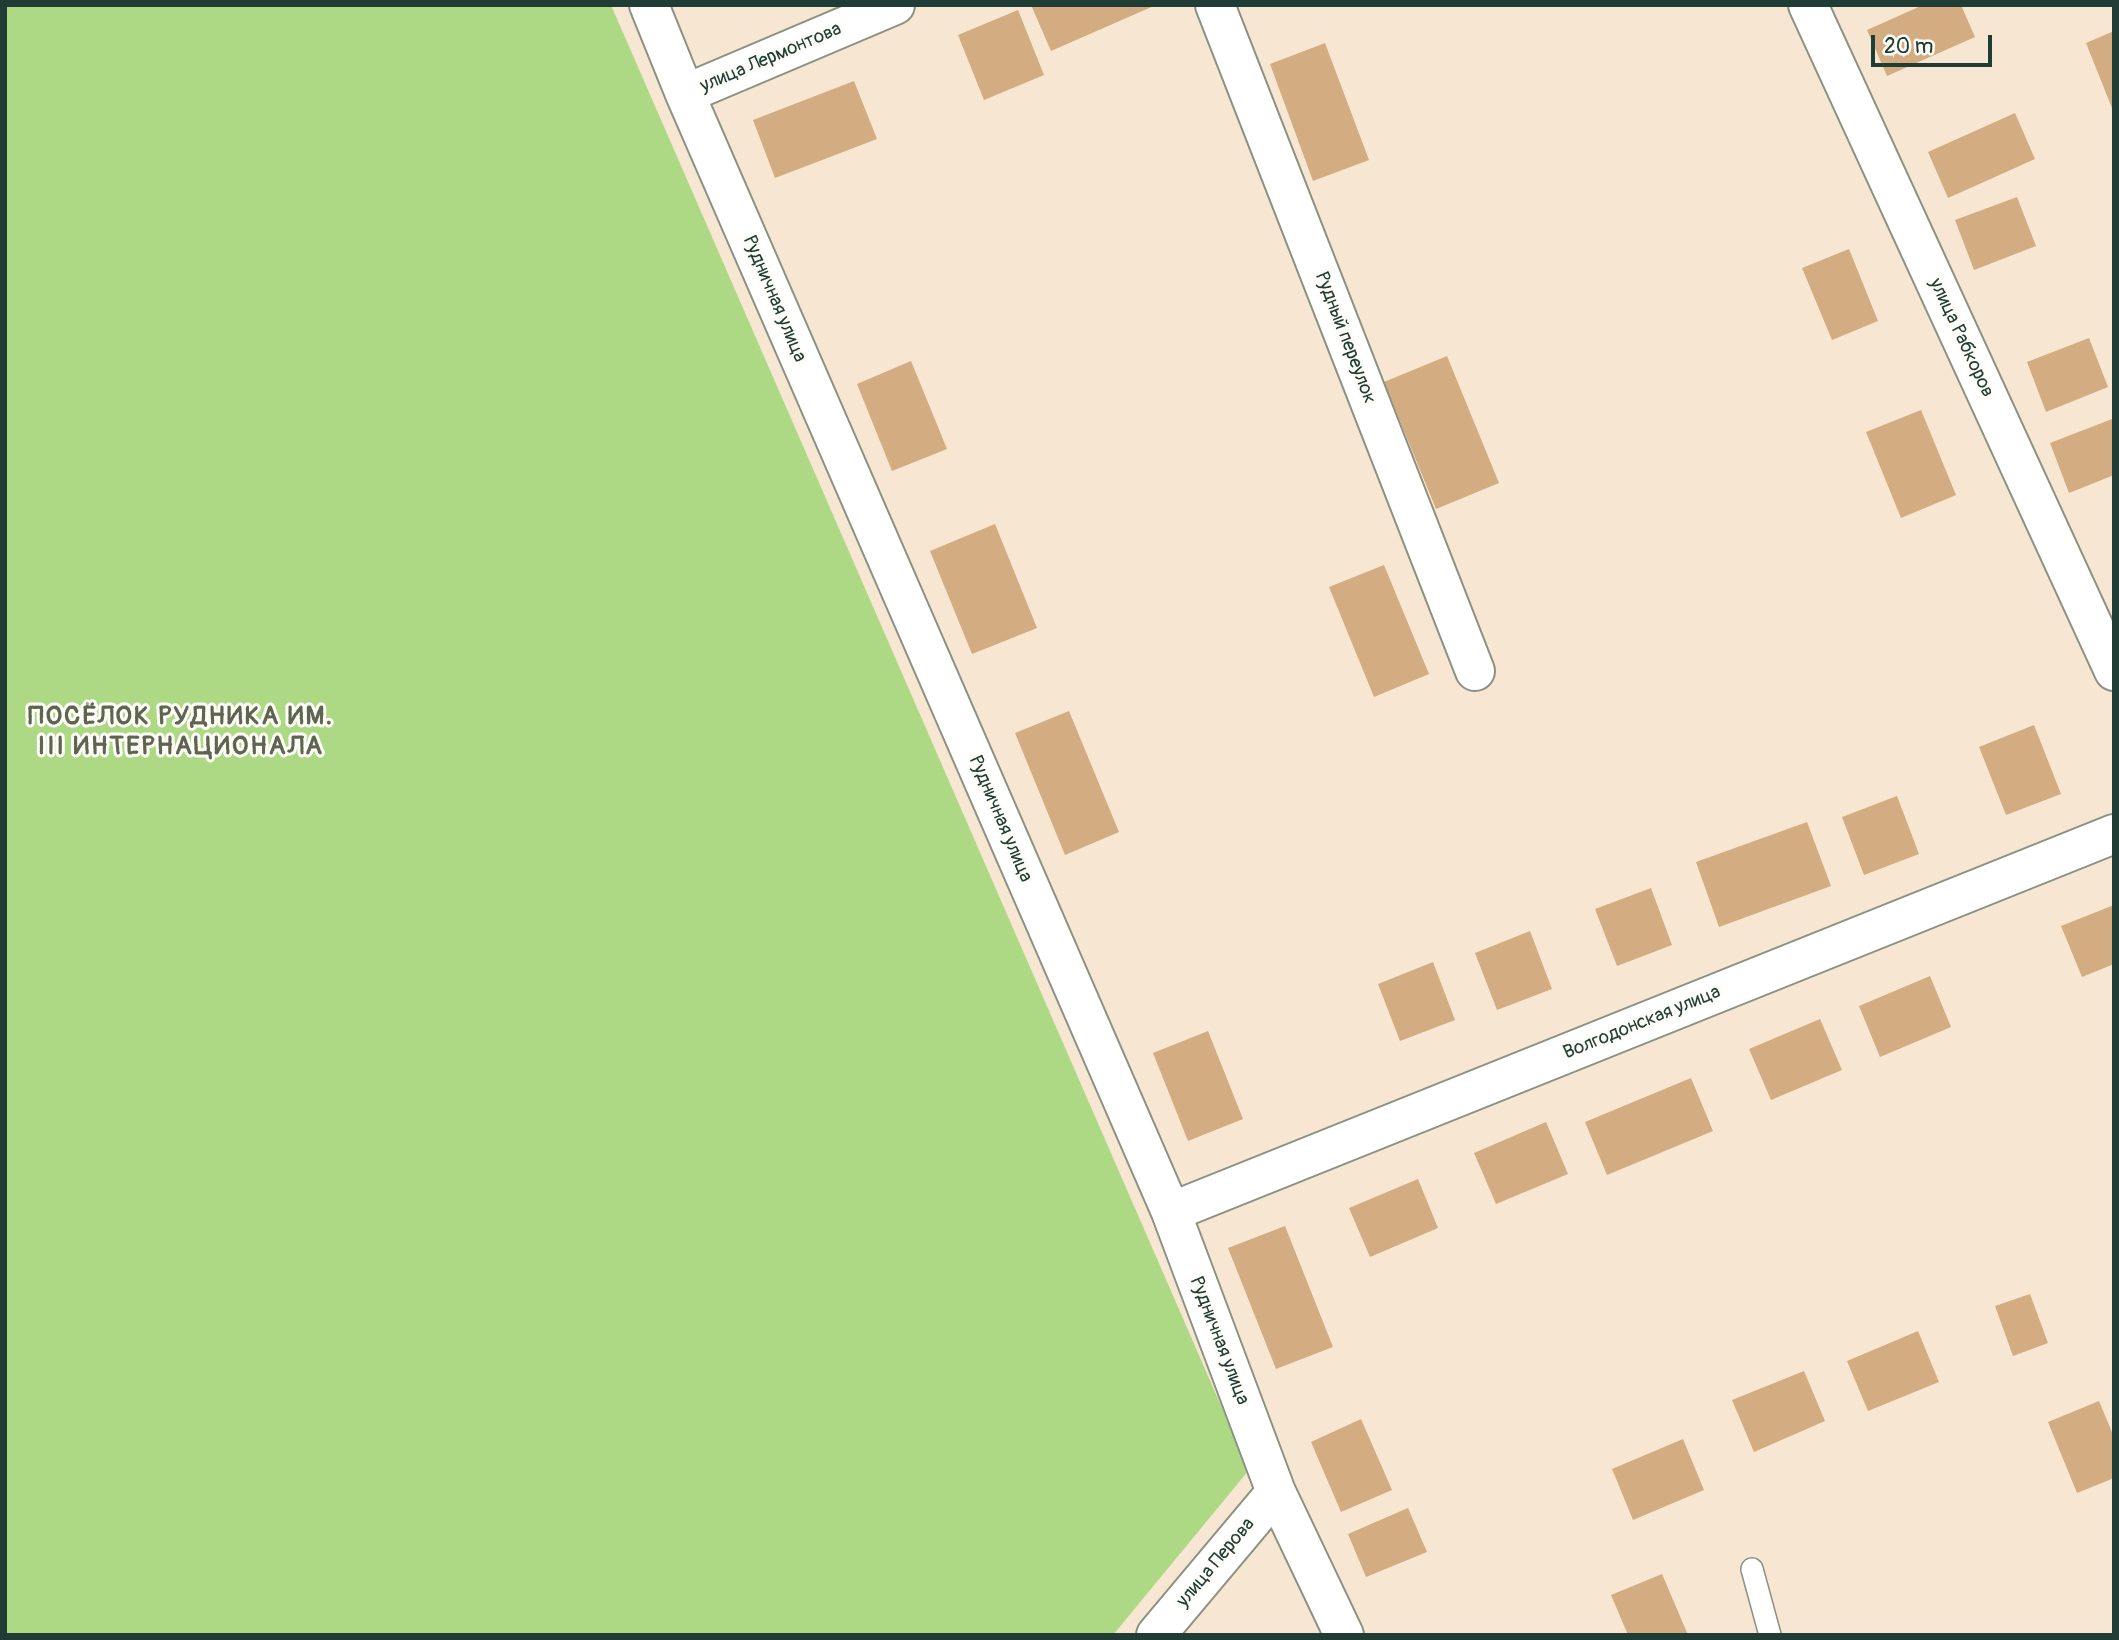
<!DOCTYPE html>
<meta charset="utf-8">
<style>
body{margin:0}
#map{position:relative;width:2119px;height:1640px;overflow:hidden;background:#f7e6d1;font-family:Pangolin,sans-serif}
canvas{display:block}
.frame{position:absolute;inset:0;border:7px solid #1f3d34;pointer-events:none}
.scale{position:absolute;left:1871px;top:35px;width:121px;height:32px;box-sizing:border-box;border:4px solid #1f3d34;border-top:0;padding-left:9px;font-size:21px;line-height:24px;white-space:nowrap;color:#1f3d34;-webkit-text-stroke:5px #fdfcf7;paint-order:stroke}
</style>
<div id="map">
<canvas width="2119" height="1640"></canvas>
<div class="frame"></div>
<div class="scale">20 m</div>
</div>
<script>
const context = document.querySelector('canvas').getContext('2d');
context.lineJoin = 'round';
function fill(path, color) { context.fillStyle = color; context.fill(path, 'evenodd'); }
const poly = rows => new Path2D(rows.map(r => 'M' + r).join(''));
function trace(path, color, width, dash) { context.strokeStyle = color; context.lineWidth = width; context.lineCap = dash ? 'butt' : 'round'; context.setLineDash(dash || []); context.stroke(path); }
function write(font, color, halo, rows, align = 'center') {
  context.font = font + ' Pangolin,sans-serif'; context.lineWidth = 6; context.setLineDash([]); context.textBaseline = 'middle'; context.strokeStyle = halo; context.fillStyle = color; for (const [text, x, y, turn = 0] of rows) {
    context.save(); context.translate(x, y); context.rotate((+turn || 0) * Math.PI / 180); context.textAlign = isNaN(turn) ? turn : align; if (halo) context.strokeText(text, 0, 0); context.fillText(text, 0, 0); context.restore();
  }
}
fill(poly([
 [5,5,611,5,1249,1470,1113,1635,5,1635]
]), '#add985');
fill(poly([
 [1031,5,1156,5,1051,51],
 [1923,5,1961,5,1975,37,1887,76,1867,30],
 [1018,10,1044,75,984,100,958,35],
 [2114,31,2114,107,2112,108,2086,43],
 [1325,43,1369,160,1313,181,1270,64],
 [854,81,877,139,775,178,753,120],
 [2015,113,2035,159,1948,198,1928,152],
 [2017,197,2036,246,1974,270,1955,220],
 [1849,249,1878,321,1832,340,1802,268],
 [2089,338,2108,387,2046,412,2027,362],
 [1447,356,1499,483,1436,509,1384,382],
 [911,361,947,449,892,471,857,384],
 [1921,410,1956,495,1901,518,1866,432],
 [2112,419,2114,424,2114,475,2069,493,2050,443],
 [995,524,1037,628,972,654,930,551],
 [1384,565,1429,674,1374,697,1329,587],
 [1069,711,1119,832,1065,855,1015,733],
 [2034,725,2061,794,2006,815,1979,747],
 [1897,796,1919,854,1864,875,1842,817],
 [1807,822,1831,886,1719,927,1696,862],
 [1651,888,1672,945,1617,966,1595,909],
 [2114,905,2114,964,2082,977,2061,926],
 [1530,931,1552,989,1497,1010,1475,953],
 [1433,962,1455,1020,1400,1041,1378,984],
 [1930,976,1951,1027,1880,1057,1859,1006],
 [1820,1019,1842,1070,1771,1100,1749,1049],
 [1208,1031,1243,1119,1188,1141,1153,1053],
 [1691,1078,1713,1131,1607,1175,1585,1122],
 [1546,1122,1568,1174,1496,1204,1474,1153],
 [1418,1179,1438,1228,1370,1257,1349,1208],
 [1285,1226,1333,1347,1276,1369,1228,1248],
 [2030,1294,2048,1343,2013,1356,1995,1306],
 [1918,1331,1939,1382,1868,1411,1847,1361],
 [1804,1371,1825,1421,1754,1452,1732,1400],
 [2099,1401,2114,1437,2114,1478,2077,1493,2048,1422],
 [1361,1419,1392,1490,1341,1512,1311,1442],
 [1683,1439,1704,1490,1633,1520,1612,1469],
 [1408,1508,1427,1552,1366,1577,1348,1534],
 [1662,1574,1688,1635,1628,1635,1611,1595]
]), '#d4ac81');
const service = poly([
 [1752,1569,1770,1635]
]);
const minor = poly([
 [649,5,685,94,1171,1212,1276,1492,1344,1635],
 [1215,5,1475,671],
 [1808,5,2114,671],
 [685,94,895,5],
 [1171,1212,2114,834],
 [1156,1635,1276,1492]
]);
trace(service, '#8b9282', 24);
trace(minor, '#8b9282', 42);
trace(service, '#fff', 21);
trace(minor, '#fff', 38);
write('19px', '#1f3d34', '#fdfcf7', [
 ["улица Лермонтова",771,58,-23],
 ["Рудничная улица",774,299,67],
 ["Рудный переулок",1345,338,69],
 ["улица Рабкоров",1961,338,65],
 ["Рудничная улица",1000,819,67],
 ["Волгодонская улица",1642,1023,-22],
 ["Рудничная улица",1219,1341,69],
 ["улица Перова",1216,1563,-50]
]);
context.letterSpacing = '2px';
write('bold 26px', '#5e644f', '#fdfcf7', [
 ["ПОСЁЛОК РУДНИКА ИМ.",181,717],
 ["III ИНТЕРНАЦИОНАЛА",181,747]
]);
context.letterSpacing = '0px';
</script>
